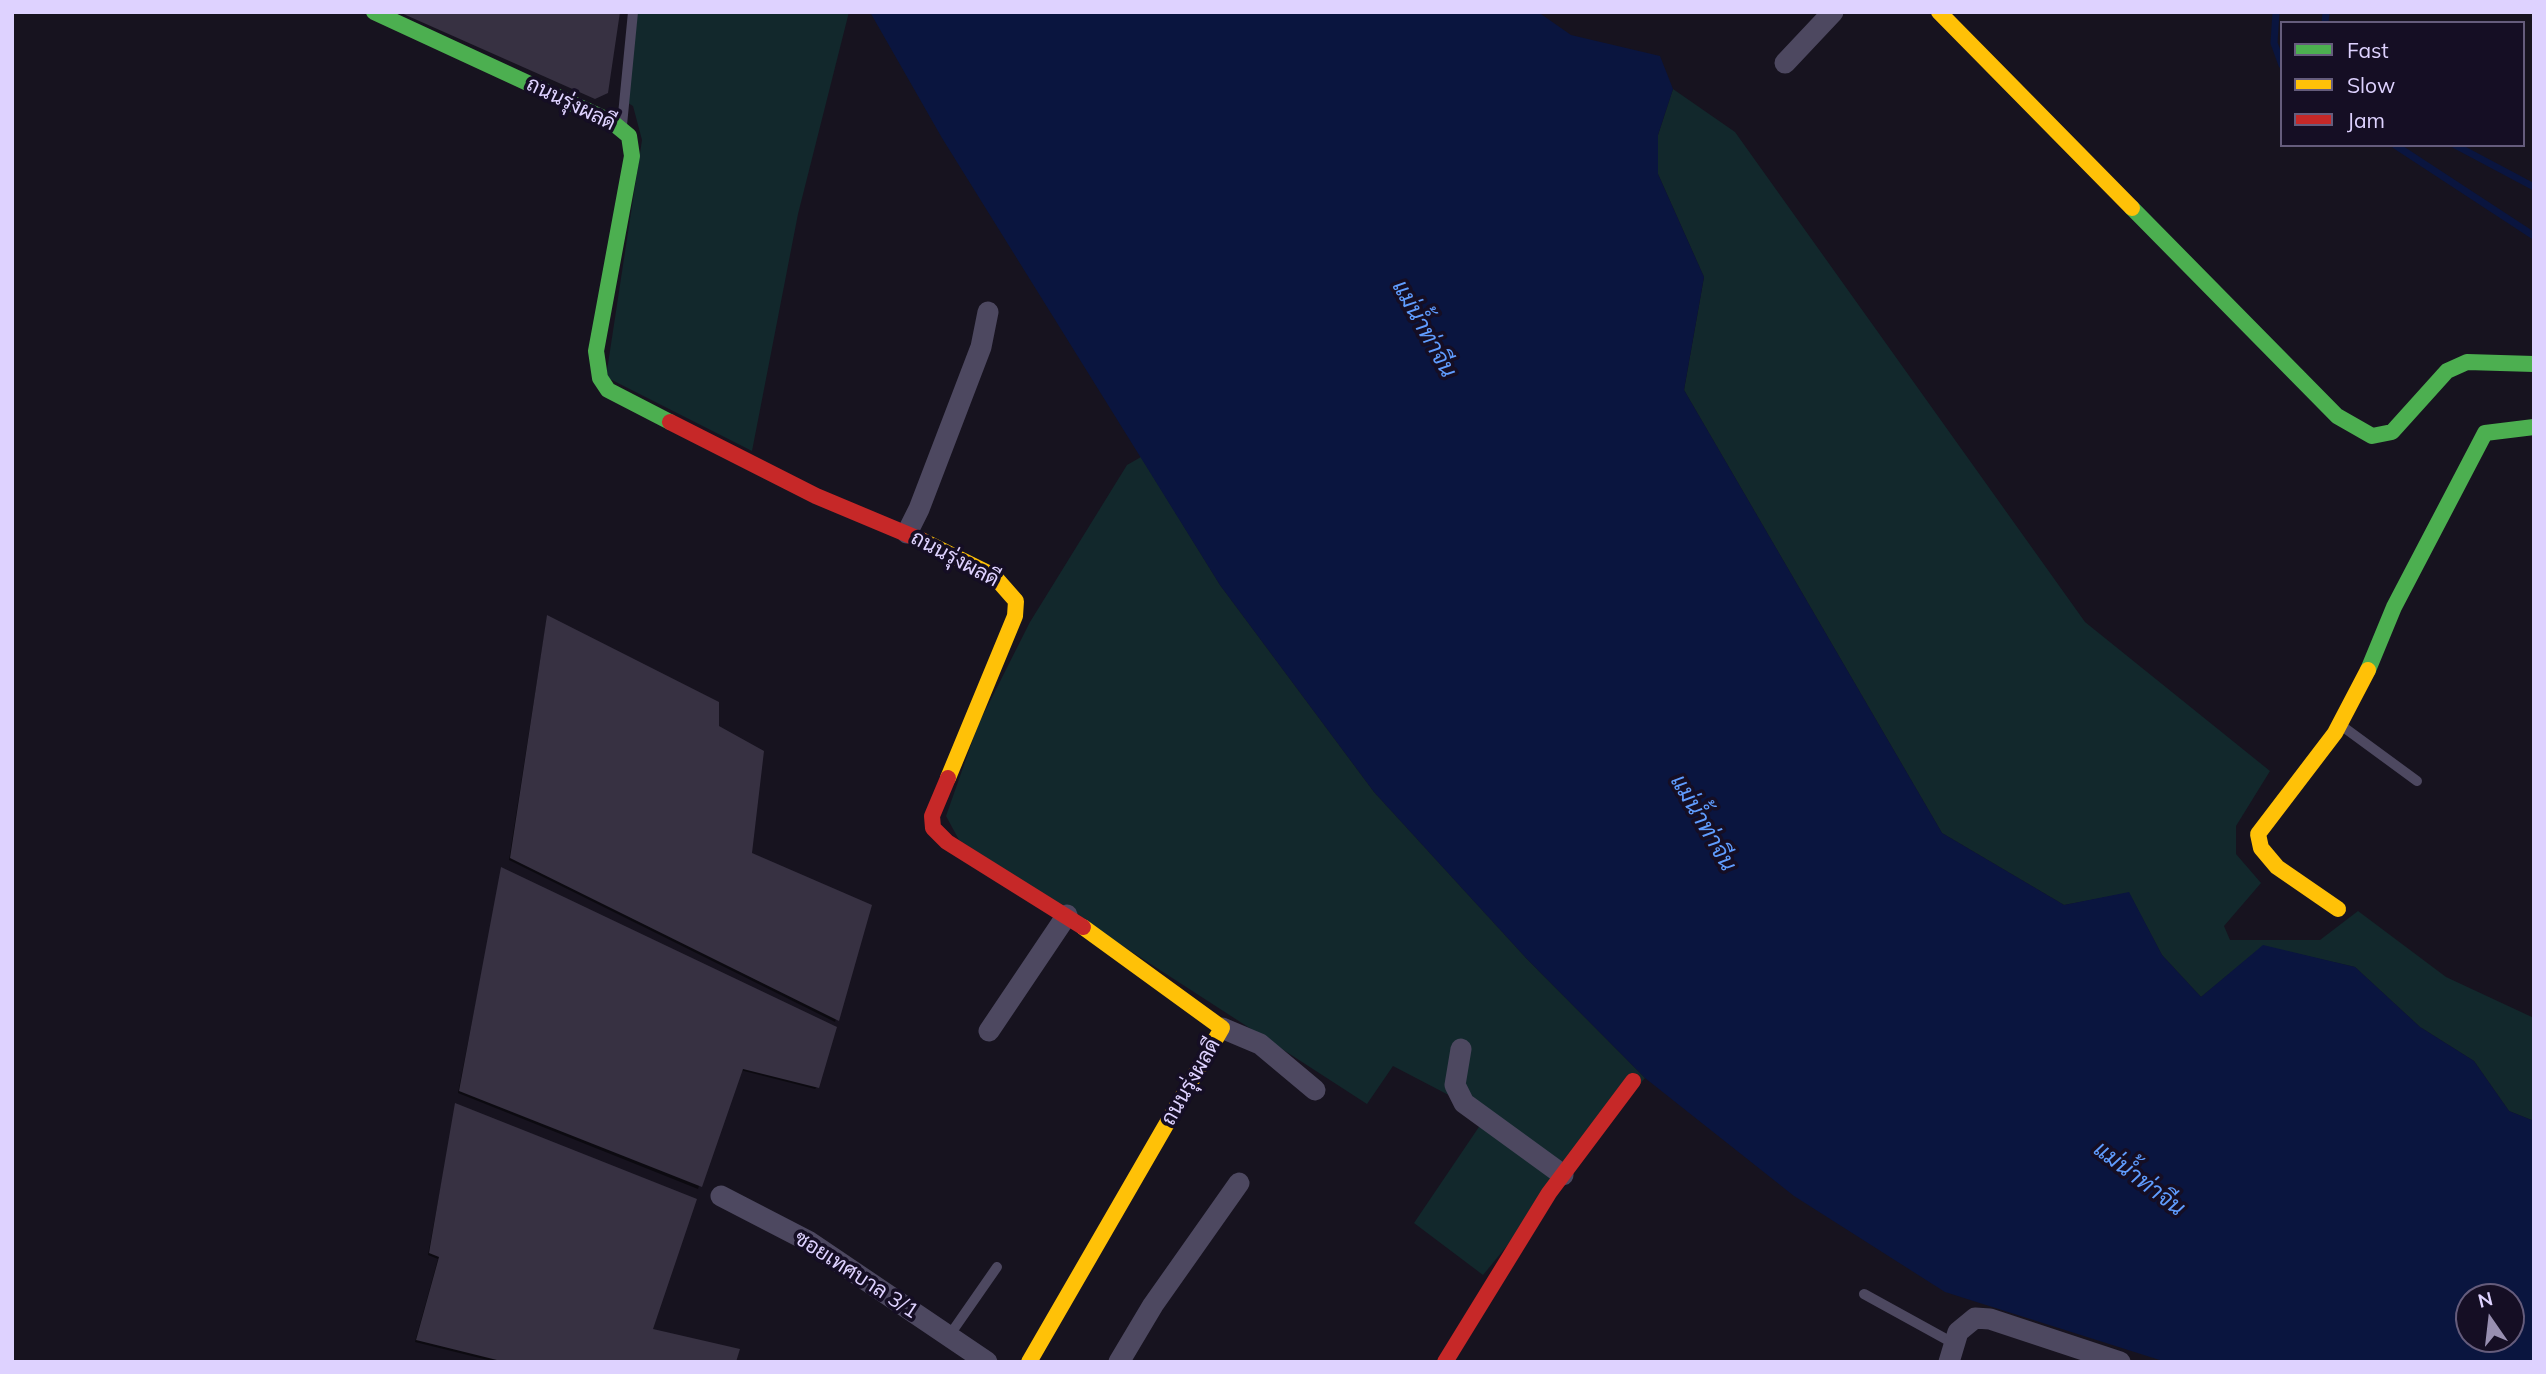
<!DOCTYPE html>
<meta charset="utf-8">
<style>
body{margin:0}
#map{position:relative;width:2546px;height:1374px;overflow:hidden;background:#17131f;font-family:Mulish,sans-serif}
canvas{display:block}
.frame{position:absolute;inset:0;border:14px solid #ded2ff;pointer-events:none}
.legend{position:absolute;left:2280px;top:21px;width:245px;height:126px;box-sizing:border-box;background:#150e24;border:2px solid #655c7c;margin:0;padding:9px 12px;list-style:none;font-size:21px;color:#ded2ff}
.legend li{display:flex;align-items:center;gap:14px;height:35px}
.legend b{width:35px;border:2px solid #655c7c}
.north{position:absolute;left:2455px;top:1283px;width:70px;height:70px;box-sizing:border-box;background:#150e24;border:2px solid #655c7c;border-radius:50%;rotate:346deg;font-size:19px;font-weight:700;line-height:28px;text-align:center;color:#ded2ff}
.north::after{content:'';display:block;margin:auto;width:24px;height:32px;background:#988fb1;clip-path:polygon(50% 0,100% 100%,50% 72%,0 100%)}
</style>
<div id="map">
<canvas width="2546" height="1374"></canvas>
<div class="frame"></div>
<ul class="legend">
<li><b style="height:9px;background:#4caf50"></b>Fast</li>
<li><b style="height:9px;background:#ffc107"></b>Slow</li>
<li><b style="height:9px;background:#c62828"></b>Jam</li>
</ul>
<div class="north">N</div>
</div>
<script>
const context = document.querySelector('canvas').getContext('2d');
context.lineJoin = 'round';
function fill(path, color) { context.fillStyle = color; context.fill(path, 'evenodd'); }
const poly = rows => new Path2D(rows.map(r => 'M' + r).join(''));
function trace(path, color, width, dash) { context.strokeStyle = color; context.lineWidth = width; context.lineCap = dash ? 'butt' : 'round'; context.setLineDash(dash || []); context.stroke(path); }
function write(font, color, halo, rows, align = 'center') {
  context.font = font + ' Mulish,Sarabun,sans-serif'; context.lineWidth = 7; context.setLineDash([]); context.textBaseline = 'middle'; context.strokeStyle = halo; context.fillStyle = color; for (const [text, x, y, turn = 0] of rows) {
    context.save(); context.translate(x, y); context.rotate((+turn || 0) * Math.PI / 180); context.textAlign = isNaN(turn) ? turn : align; if (halo) context.strokeText(text, 0, 0); context.fillText(text, 0, 0); context.restore();
  }
}
fill(poly([
 [634,12,849,12,798,214,752,451,606,377,642,140,633,106,621,99],
 [1673,89,1735,132,2085,622,2270,771,2236,826,2236,854,2261,883,2224,926,2230,940,2320,940,2358,911,2446,977,2534,1018,2534,1121,2509,1111,2474,1061,2420,1027,2355,967,2263,946,2201,997,2162,955,2129,893,2064,905,1942,833,1684,390,1704,277,1658,174,1658,135],
 [1141,457,1220,585,1374,792,1526,958,1645,1078,1483,1275,1414,1223,1487,1115,1393,1066,1367,1104,959,840,946,816,978,725,1030,622,1127,465]
]), '#12282c');
fill(poly([
 [870,12,1538,12,1571,35,1660,56,1673,89,1658,135,1658,174,1704,277,1684,390,1942,833,2064,905,2129,892,2162,955,2201,997,2263,945,2355,967,2420,1027,2474,1061,2509,1111,2534,1121,2534,1362,2166,1362,1945,1292,1794,1196,1645,1078,1526,958,1374,792,1220,585,942,138],
 [2469,1297,2511,1297,2511,1339,2469,1339]
]), '#0a153f');
fill(poly([
 [547,617,717,727,750,854,870,906,835,1022,509,860],
 [502,870,817,1087,815,1089,740,1070,698,1189,458,1093],
 [456,1105,651,1330,734,1362,496,1362,415,1342,438,1259,428,1255]
]), '#0007');
trace(poly([
 [2276,12,2274,43,2282,65],
 [2325,23,2326,12],
 [2395,145,2534,236],
 [2455,145,2534,187]
]), '#0a153f', 7);
fill(poly([
 [399,12,620,12,608,93,595,99],
 [547,615,719,702,719,726,764,751,752,853,872,905,839,1021,510,858],
 [501,867,837,1027,819,1088,743,1069,702,1187,459,1091],
 [455,1103,697,1199,653,1329,740,1349,736,1362,505,1362,416,1340,439,1257,429,1253]
]), '#373142');
trace(poly([
 [622,125,633,12],
 [2342,726,2417,781],
 [1864,1294,1953,1343],
 [949,1336,997,1267]
]), '#4d4860', 10);
trace(poly([
 [1785,63,1833,12],
 [907,533,919,509,981,347,988,312],
 [1222,1028,1260,1044,1315,1090],
 [989,1031,1067,915],
 [1461,1049,1455,1085,1464,1103,1563,1175],
 [721,1196,808,1241,987,1362],
 [1119,1362,1153,1305,1239,1183],
 [1949,1362,1958,1332,1975,1318,1990,1319,2120,1362]
]), '#4d4860', 21);
trace(poly([
 [374,12,612,122,629,136,632,156,596,351,600,378,608,390,670,422],
 [2132,208,2337,416,2372,436,2392,432,2447,371,2467,362,2534,364],
 [2368,670,2394,607,2485,433,2534,427]
]), '#4caf50', 16);
trace(poly([
 [1939,12,2132,208],
 [921,540,994,576,1016,601,1015,616,948,778],
 [2338,909,2277,867,2261,848,2258,834,2335,733,2368,670],
 [1029,1362,1222,1028,1083,927]
]), '#ffc107', 16);
trace(poly([
 [670,422,816,496,921,540],
 [948,778,932,816,933,828,947,842,1083,927],
 [1445,1362,1549,1193,1633,1081]
]), '#c62828', 16);
write('21px', '#ded2ff', '#150e24', [
 ["ถนนรุ่งผลดี",571,104,26],
 ["ถนนรุ่งผลดี",955,559,28],
 ["ถนนรุ่งผลดี",1191,1082,-60],
 ["ซอยเทศบาล 3/1",856,1275,33]
]);
write('italic 23px', '#609dff', '#150e24', [
 ["แม่น้ำท่าจีน",1424,329,61],
 ["แม่น้ำท่าจีน",1703,823,60],
 ["แม่น้ำท่าจีน",2139,1179,37]
]);
</script>
